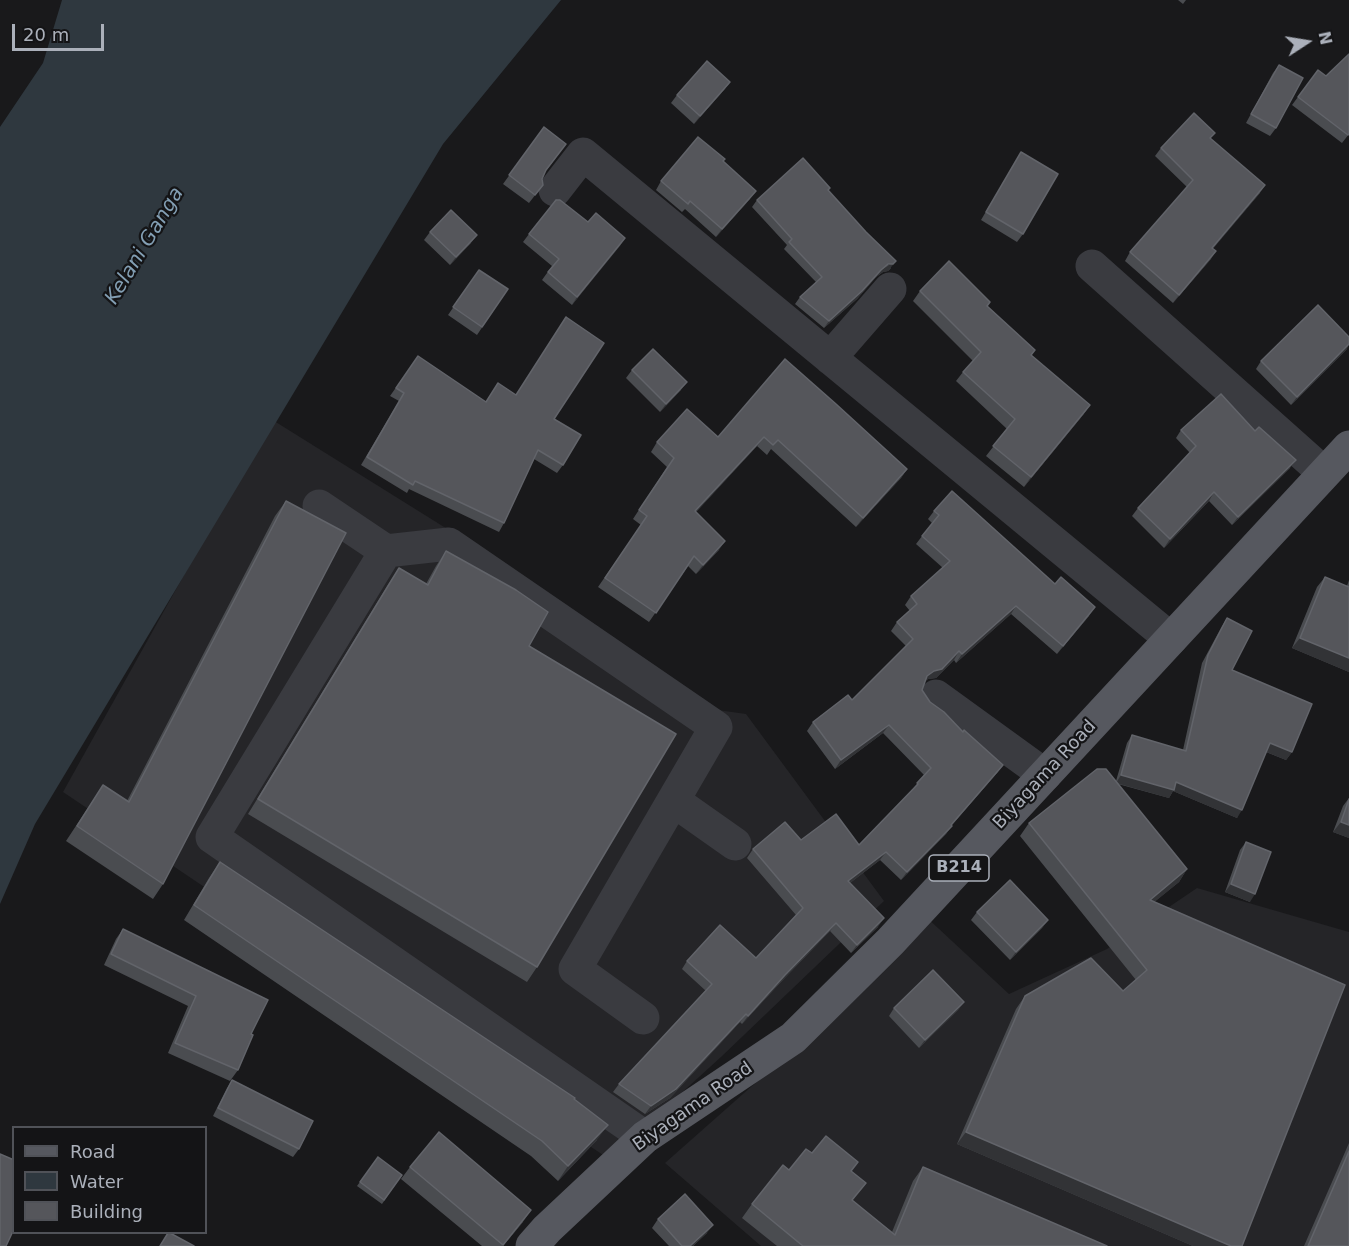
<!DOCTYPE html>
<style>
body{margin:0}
#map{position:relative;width:1349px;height:1246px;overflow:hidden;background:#19191b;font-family:"DejaVu Sans",sans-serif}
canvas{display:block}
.legend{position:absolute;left:12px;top:1126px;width:195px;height:108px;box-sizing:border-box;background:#141416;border:2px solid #505258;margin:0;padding:8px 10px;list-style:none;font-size:18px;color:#abb0ba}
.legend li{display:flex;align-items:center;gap:12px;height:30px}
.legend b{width:30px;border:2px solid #505258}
.north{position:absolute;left:1277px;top:12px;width:60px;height:60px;-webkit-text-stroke:4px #141416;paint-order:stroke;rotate:78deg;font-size:16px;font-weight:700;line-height:24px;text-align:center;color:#abb0ba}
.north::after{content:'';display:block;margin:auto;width:21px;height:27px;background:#abb0ba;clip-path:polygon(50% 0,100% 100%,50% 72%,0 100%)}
.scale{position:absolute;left:12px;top:24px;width:92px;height:27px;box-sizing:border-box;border:3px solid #abb0ba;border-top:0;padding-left:8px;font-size:18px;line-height:21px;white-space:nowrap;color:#abb0ba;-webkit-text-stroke:4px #141416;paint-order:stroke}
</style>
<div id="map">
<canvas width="1349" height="1246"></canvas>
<ul class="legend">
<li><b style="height:8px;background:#56585f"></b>Road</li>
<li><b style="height:16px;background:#2f383f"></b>Water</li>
<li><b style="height:16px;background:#55565b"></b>Building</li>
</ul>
<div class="north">N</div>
<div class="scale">20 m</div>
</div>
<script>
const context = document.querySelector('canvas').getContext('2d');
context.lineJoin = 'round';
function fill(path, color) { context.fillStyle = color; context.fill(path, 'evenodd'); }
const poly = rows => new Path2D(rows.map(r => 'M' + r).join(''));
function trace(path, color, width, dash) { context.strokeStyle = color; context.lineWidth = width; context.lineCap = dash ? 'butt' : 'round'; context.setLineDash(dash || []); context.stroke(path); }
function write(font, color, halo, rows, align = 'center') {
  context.font = font + ' "DejaVu Sans",sans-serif'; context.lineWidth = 4.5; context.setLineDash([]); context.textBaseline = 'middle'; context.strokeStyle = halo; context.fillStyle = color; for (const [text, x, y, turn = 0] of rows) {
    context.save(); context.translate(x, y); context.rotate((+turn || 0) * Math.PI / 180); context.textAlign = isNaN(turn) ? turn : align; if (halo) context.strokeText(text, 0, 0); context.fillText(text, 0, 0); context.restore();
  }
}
fill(poly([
 [271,419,513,570,675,704,746,714,884,901,721,1057,609,1159,63,792],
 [1197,888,1349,932,1349,1246,761,1246,665,1163,865,986,924,915,1009,994,1107,949]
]), '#252528');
fill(poly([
 [62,0,561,0,443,144,35,824,0,904,0,127,43,63]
]), '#2f383f');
trace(poly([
 [555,190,583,154,1171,639],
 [1092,266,1324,473],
 [830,358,890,289],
 [319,506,386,551],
 [936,696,1045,775],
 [674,801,735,844],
 [643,1018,575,969,716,727,449,544,386,551,212,837,645,1137]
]), '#3a3b40', 33);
trace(poly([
 [532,1246,547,1229,645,1137,793,1038,890,942,1349,447]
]), '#56585f', 33);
fill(poly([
 [1178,0,1186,0,1183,4],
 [1279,65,1276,128,1270,136,1246,123,1273,73],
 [1318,70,1349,134,1342,143,1292,105],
 [730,82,724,90,694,124,671,103,677,95],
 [544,127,566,144,545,172,542,179,543,185,529,203,503,184],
 [1211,139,1260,193,1213,248,1211,259,1173,303,1125,261,1130,252,1187,187,1155,156,1161,148],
 [1021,152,1023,234,1017,242,981,220],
 [661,181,750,199,716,237,685,209,682,212,656,190],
 [830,188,828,191,891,268,888,271,883,272,876,277,857,299,824,328,795,304,800,297,816,282,784,249,787,245,752,207,757,200],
 [588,222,625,238,572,305,542,280,552,266,523,242,529,234],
 [430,232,471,243,450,265,424,240],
 [479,270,508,289,477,335,448,315],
 [920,291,990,302,987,306,1035,350,1031,356,1090,405,1083,415,1024,487,986,456,1007,429,956,381,963,372,973,361,913,301],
 [1347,349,1291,405,1256,369,1261,361],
 [418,356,485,402,516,395,554,419,563,465,557,473,534,459,504,523,499,532,409,489,407,493,361,465,399,401,390,396],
 [785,359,907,469,901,478,856,527,771,449,767,455,757,446,696,512,719,550,696,574,688,566,649,622,598,587,641,525,633,519,667,467,651,452,657,442,718,437],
 [632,370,681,390,660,412,626,378],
 [1181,430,1255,431,1290,468,1232,525,1209,501,1164,548,1132,516,1138,508,1190,453,1176,438],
 [286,501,163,884,153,899,66,841,103,785,127,801,275,516],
 [934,511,1089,616,1057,654,1011,614,956,663,954,660,936,678,928,679,925,681,922,690,930,702,963,732,1003,765,997,773,952,825,946,834,901,880,880,860,850,883,878,927,851,953,830,931,780,983,742,1024,740,1022,670,1098,645,1114,613,1092,619,1084,706,991,682,969,687,961,756,958,796,915,747,858,753,849,801,840,859,845,912,790,924,775,883,733,835,769,807,731,813,722,852,700,906,646,891,631,897,622,910,611,905,605,911,596,943,568,916,544,932,523,928,519],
 [446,551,529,646,537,967,527,982,248,814,389,583,399,568,426,584,436,566],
 [1325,577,1347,586,1349,580,1349,672,1292,648,1317,587],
 [1227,618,1232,670,1292,752,1286,760,1266,752,1237,818,1173,791,1169,798,1118,784,1187,869,1179,882,1154,902,1242,1246,1193,1246,957,1144,1016,1009,1025,996,1123,991,1136,980,1020,836,1029,823,1116,781,1127,743,1132,735,1183,750,1202,663,1222,626],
 [1349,798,1349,838,1333,832,1343,806],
 [1246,842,1250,902,1225,892,1240,850],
 [220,862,574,1099,597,1140,558,1181,531,1156,184,920,209,878],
 [977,912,1048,920,1042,928,1010,960,971,920],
 [123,929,251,1034,238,1070,230,1081,168,1053,188,1006,104,965,116,939],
 [964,1002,958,1010,919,1048,889,1016,894,1008],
 [232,1080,299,1149,293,1157,213,1116,227,1088],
 [1349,1143,1349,1246,1304,1246],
 [812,1153,851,1171,853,1201,892,1232,913,1181,923,1167,1107,1246,777,1246,742,1218,752,1204,789,1170],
 [378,1157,402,1175,382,1204,357,1186],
 [410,1167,523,1222,503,1246,482,1246,401,1179],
 [658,1219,707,1233,693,1246,669,1246,652,1228]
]), '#4a4c50');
fill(poly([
 [730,82,724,90,694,124,700,116],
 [1265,185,1260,193,1207,256,1212,248],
 [756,191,750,199,716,237,722,229],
 [477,235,471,243,450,265,456,257],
 [625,238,620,246,572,305,577,297],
 [1216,251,1211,259,1173,303,1179,295],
 [896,261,888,271,883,272,876,277,857,299,824,328,829,321,881,270],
 [1349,344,1347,349,1291,405,1297,397],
 [687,382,681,390,660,412,666,404],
 [1090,405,1083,415,1024,487,1031,477],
 [764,437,757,446,688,521,695,511],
 [1296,460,1290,468,1232,525,1238,517],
 [907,469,901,478,856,527,863,518],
 [1214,492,1209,501,1164,548,1170,539],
 [725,541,719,550,696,574,703,565],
 [1016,606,1011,614,956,663,962,654],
 [1095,607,1089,616,1057,654,1063,646],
 [1300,638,1349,658,1349,672,1292,648],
 [959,651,954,660,936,678,928,679,921,685,927,676],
 [889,725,883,733,835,769,841,760],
 [1270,743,1292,752,1286,760,1264,751],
 [1003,765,997,773,948,829,952,826,946,834,901,880,907,872,951,825],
 [1121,775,1176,782,1242,810,1237,818,1173,791,1169,798,1116,783],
 [1341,822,1349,825,1349,838,1333,832],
 [886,852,880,860,842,889,848,881],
 [1187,869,1179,882,1141,913,1150,900],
 [1231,884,1255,894,1250,902,1225,892],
 [884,918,878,927,851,953,857,945],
 [1048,920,1042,928,1010,960,1016,952],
 [836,923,830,931,780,983,742,1024,748,1016,785,975],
 [964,1002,958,1010,919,1048,925,1040],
 [746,1014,740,1022,670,1098,645,1114,651,1106],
 [608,1125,597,1140,558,1181,568,1166],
 [966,1132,1231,1246,1193,1246,957,1144],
 [531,1210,523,1222,503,1246,502,1246],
 [713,1225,707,1233,693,1246,690,1246]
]), '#323336');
const building = poly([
 [1349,54,1349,134,1348,135,1298,97,1318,70,1326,76,1349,54],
 [707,61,730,82,700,116,677,95,707,61],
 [1279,65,1303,78,1276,128,1251,114,1279,65],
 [1194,113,1215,133,1210,138,1265,185,1212,248,1216,251,1179,295,1130,252,1193,180,1161,148,1194,113],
 [544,127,566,144,546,170,542,179,543,185,535,195,509,175,544,127],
 [698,137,725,159,723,161,756,191,722,229,690,201,688,204,661,181,698,137],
 [1021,152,1058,174,1023,234,986,212,1021,152],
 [803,158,830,188,828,190,866,232,896,261,893,264,888,264,881,270,862,291,829,321,800,297,822,277,789,242,792,239,757,200,803,158],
 [556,200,560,200,588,222,596,213,625,238,577,297,548,272,559,259,529,234,556,200],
 [451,210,477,235,456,257,430,232,451,210],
 [949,261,990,302,987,306,1035,350,1031,355,1090,405,1031,477,993,446,1015,419,963,372,981,352,920,291,949,261],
 [479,270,508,289,482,327,453,307,479,270],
 [1318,305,1349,337,1349,344,1297,397,1261,361,1318,305],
 [566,317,604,343,554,419,581,435,563,465,538,450,504,523,415,481,413,485,367,457,404,393,396,388,418,356,486,402,498,383,516,395,566,317],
 [653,349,687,382,666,404,632,370,653,349],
 [785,359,836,404,907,469,863,518,778,440,773,445,764,437,695,511,725,541,703,565,694,556,656,613,605,578,647,516,639,510,674,458,657,442,687,409,718,437,785,359],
 [1221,394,1255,431,1259,427,1296,460,1238,517,1214,492,1170,539,1138,508,1196,446,1181,430,1221,394],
 [952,491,1055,584,1061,577,1095,607,1063,646,1016,606,962,654,959,651,942,669,934,671,927,676,922,690,930,702,944,712,963,732,964,730,1003,765,951,825,952,826,907,872,886,852,848,881,884,918,857,945,836,923,785,975,748,1016,746,1014,676,1089,651,1106,619,1084,712,984,687,961,720,925,756,958,803,908,753,849,785,822,801,840,836,814,859,845,918,784,917,783,931,768,889,725,841,760,813,722,848,695,852,700,913,639,897,622,917,604,911,596,950,561,922,536,939,515,934,511,952,491],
 [286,501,346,533,163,884,77,826,103,785,129,802,286,501],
 [446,551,516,590,548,612,529,646,676,734,537,967,258,799,399,568,428,585,446,551],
 [1325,577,1349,587,1349,658,1300,638,1325,577],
 [1227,618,1252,631,1232,670,1312,704,1292,752,1270,743,1242,810,1176,782,1174,790,1121,775,1132,735,1186,751,1208,655,1227,618],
 [1097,769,1106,769,1187,869,1150,900,1345,985,1242,1246,1231,1246,966,1132,1025,996,1091,958,1123,991,1147,970,1029,823,1097,769],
 [1349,799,1349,825,1341,822,1349,799],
 [1246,842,1271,852,1255,894,1231,884,1246,842],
 [220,862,575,1098,574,1099,608,1125,568,1166,542,1141,194,905,220,862],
 [1010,880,1048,920,1016,952,977,912,1010,880],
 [123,929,268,1000,251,1034,253,1035,238,1070,175,1043,196,996,111,954,123,929],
 [933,970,964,1002,925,1040,894,1008,933,970],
 [232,1080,313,1121,299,1149,218,1108,232,1080],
 [439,1132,531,1210,503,1245,410,1167,439,1132],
 [826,1136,858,1162,851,1171,866,1183,852,1200,895,1235,923,1167,1107,1246,803,1246,752,1204,783,1165,789,1170,806,1149,812,1153,826,1136],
 [1349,1151,1349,1246,1308,1246,1349,1151],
 [0,1154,14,1160,14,1229,6,1246,0,1246,0,1154],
 [378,1157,402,1175,384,1200,360,1182,378,1157],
 [685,1194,713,1225,690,1246,682,1246,658,1219,685,1194],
 [168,1233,170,1233,194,1246,160,1246,168,1233]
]);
fill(building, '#55565b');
trace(building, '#62646a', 1.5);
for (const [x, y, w] of [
 [959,868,60]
]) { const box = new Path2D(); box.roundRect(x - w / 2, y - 13, w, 26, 4.5); context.fillStyle = '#141416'; context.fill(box); trace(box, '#abb0ba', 1.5); }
write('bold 16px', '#abb0ba', null, [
 ["B214",959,868]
]);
write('18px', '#abb0ba', '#141416', [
 ["Biyagama Road",1045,775,-47],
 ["Biyagama Road",693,1107,-35]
]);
write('italic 20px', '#839fb4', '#141416', [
 ["Kelani Ganga",145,246,-59]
]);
</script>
